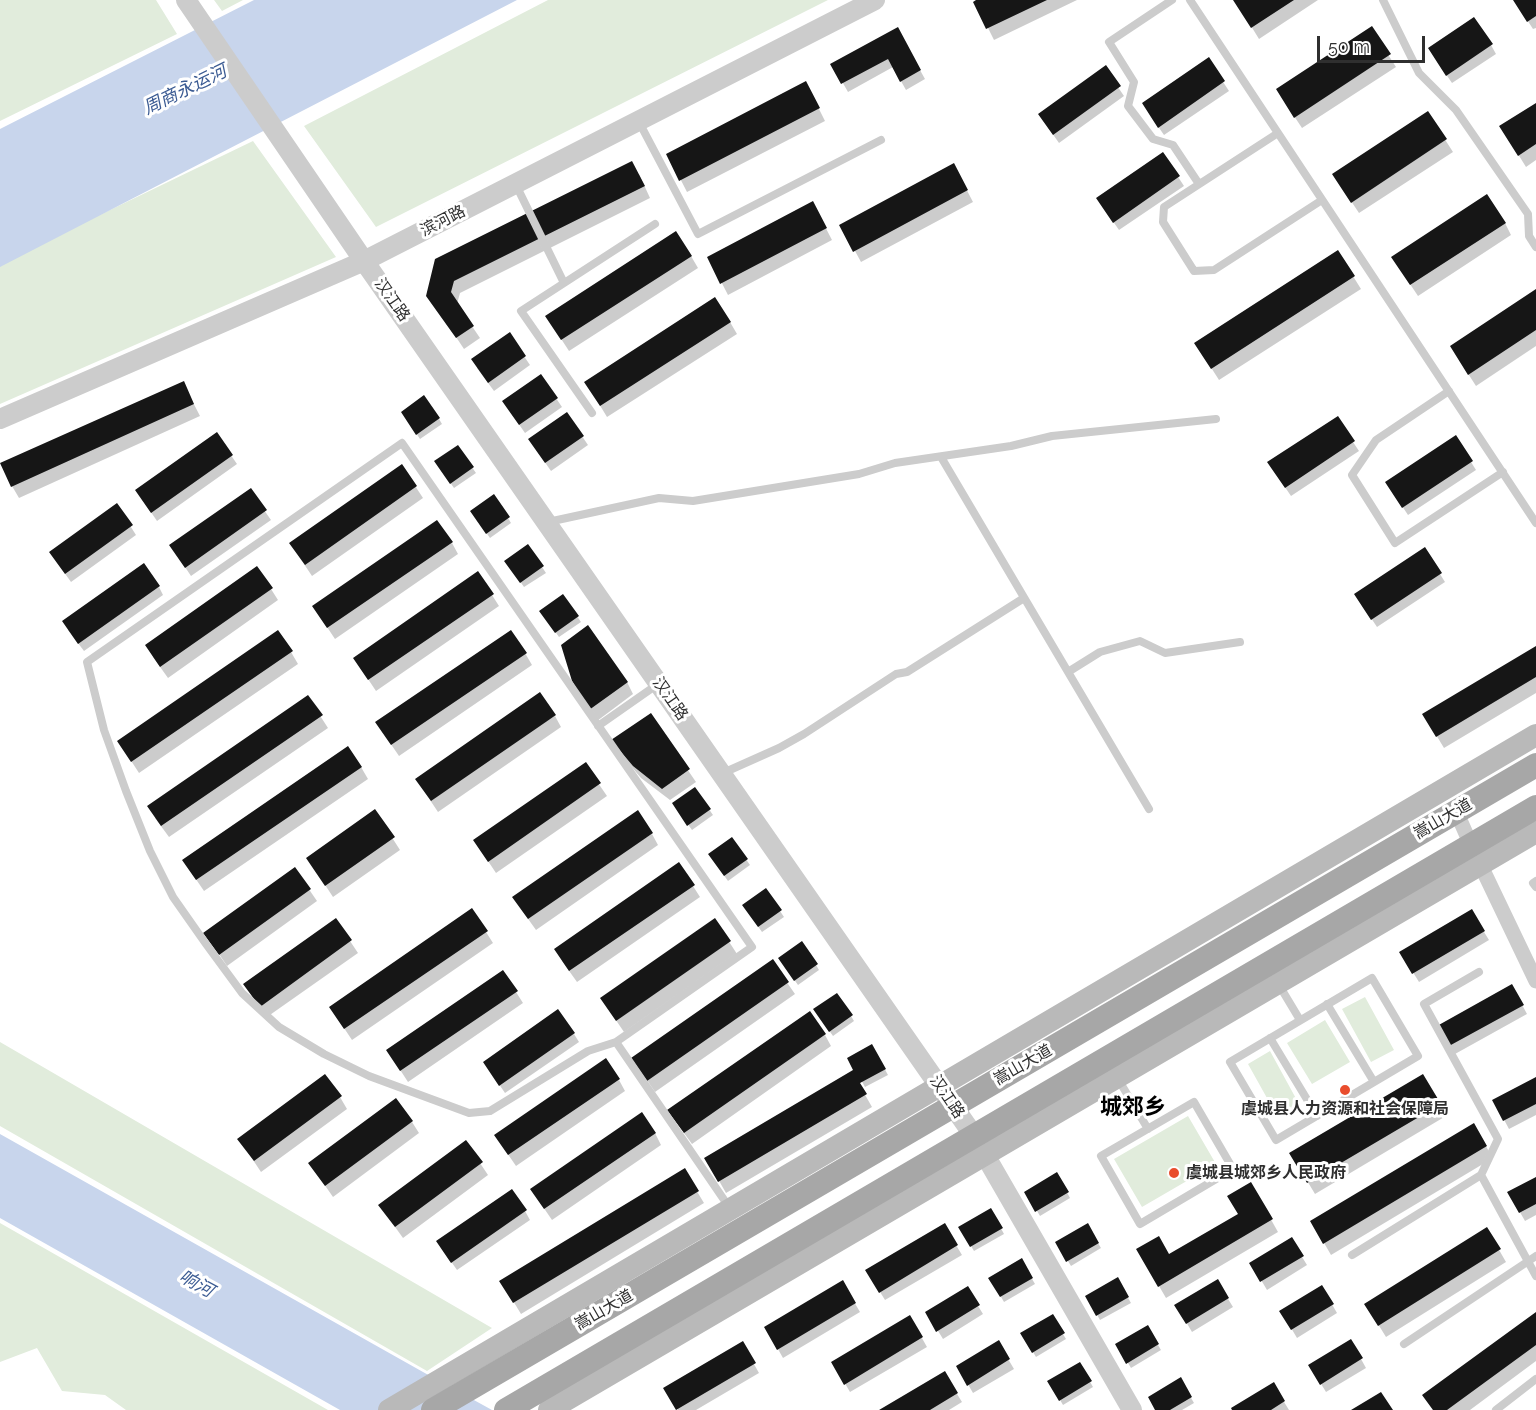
<!DOCTYPE html>
<meta charset="utf-8">
<style>
body{margin:0}
#map{position:relative;width:1536px;height:1410px;overflow:hidden;background:#fff;font-family:Raleway,sans-serif}
canvas{display:block}
.scale{position:absolute;left:1317px;top:36px;width:108px;height:27px;box-sizing:border-box;border:3px solid #2f2f2f;border-top:0;padding-left:8px;font-size:18px;line-height:21px;white-space:nowrap;color:#2f2f2f;-webkit-text-stroke:4px #fff;paint-order:stroke}
</style>
<div id="map">
<canvas width="1536" height="1410"></canvas>
<div class="scale">50 m</div>
</div>
<script>
const context = document.querySelector('canvas').getContext('2d');
context.lineJoin = 'round';
function fill(path, color) { context.fillStyle = color; context.fill(path, 'evenodd'); }
const poly = rows => new Path2D(rows.map(r => 'M' + r).join(''));
function trace(path, color, width, dash) { context.strokeStyle = color; context.lineWidth = width; context.lineCap = dash ? 'butt' : 'round'; context.setLineDash(dash || []); context.stroke(path); }
function write(font, color, halo, rows, align = 'center') {
  context.font = font + ' Raleway,"Noto Sans SC",sans-serif'; context.lineWidth = 6; context.setLineDash([]); context.textBaseline = 'middle'; context.strokeStyle = halo; context.fillStyle = color; for (const [text, x, y, turn = 0] of rows) {
    context.save(); context.translate(x, y); context.rotate((+turn || 0) * Math.PI / 180); context.textAlign = isNaN(turn) ? turn : align; if (halo) context.strokeText(text, 0, 0); context.fillText(text, 0, 0); context.restore();
  }
}
fill(poly([
 [0,0,156,0,177,34,0,121],
 [214,0,243,0,222,11],
 [548,0,828,0,376,227,304,126],
 [253,141,336,257,0,404,0,263],
 [1365,997,1394,1050,1371,1062,1342,1009],
 [1325,1020,1350,1062,1312,1084,1287,1043],
 [0,1042,492,1328,427,1371,0,1126],
 [1270,1051,1299,1104,1277,1116,1248,1064],
 [1188,1116,1216,1164,1142,1207,1114,1159],
 [0,1223,328,1410,126,1410,105,1395,62,1391,37,1348,0,1362]
]), '#e1ecdc');
fill(poly([
 [254,0,517,0,0,267,0,129],
 [0,1134,423,1372,492,1410,340,1410,0,1218]
]), '#c8d5ec');
fill(poly([
 [980,0,1077,0,994,40,975,2],
 [1235,0,1318,0,1259,39],
 [1514,0,1536,0,1536,28,1533,29],
 [1371,28,1396,67,1302,128,1284,101],
 [897,29,925,79,906,90,893,67,848,92,832,64],
 [1491,45,1496,54,1452,83,1434,57],
 [1208,59,1229,91,1164,135,1148,112],
 [1105,68,1124,96,1059,143,1045,123],
 [812,95,825,121,687,192,668,155],
 [1536,104,1536,160,1526,167,1508,138],
 [1428,113,1453,152,1359,213,1341,186],
 [1163,154,1184,186,1119,230,1103,207],
 [639,174,650,198,460,293,457,304,480,338,464,349,428,295],
 [960,177,973,202,861,262,855,251],
 [819,215,832,240,728,295,709,258],
 [1505,223,1511,235,1418,296,1400,269],
 [1338,252,1361,289,1219,380,1203,355],
 [691,256,698,268,569,351,554,328],
 [1536,291,1536,346,1476,386,1458,358],
 [730,322,737,334,607,417,593,394],
 [509,334,530,365,494,391,477,368],
 [541,376,562,407,525,433,509,410],
 [183,383,200,416,19,498,12,486],
 [567,414,588,445,551,471,535,448],
 [406,418,439,419,442,424,420,439],
 [1337,418,1359,451,1291,496,1274,471],
 [217,435,237,464,157,521,142,499],
 [458,447,476,473,454,488,439,467],
 [1471,462,1476,470,1408,515,1392,491],
 [402,466,423,498,312,576,298,555],
 [250,490,271,520,191,576,171,546],
 [117,505,136,535,71,582,56,561],
 [475,517,508,518,511,523,490,538],
 [452,543,458,554,335,639,321,618],
 [528,546,546,573,524,587,509,566],
 [1440,574,1445,582,1377,627,1361,603],
 [159,587,163,595,84,651,68,630],
 [271,589,278,600,168,678,153,657],
 [492,595,499,606,376,691,362,670],
 [563,596,581,622,559,637,544,616],
 [1536,648,1536,693,1444,748,1424,715],
 [291,652,298,664,139,773,126,753],
 [525,653,532,665,399,756,384,734],
 [573,680,627,682,633,694,597,721],
 [308,697,328,728,169,837,155,818],
 [650,715,696,782,670,800,641,778,619,752],
 [555,716,561,727,438,812,424,791],
 [585,764,607,796,496,873,482,852],
 [361,767,368,779,204,891,191,872],
 [695,789,713,815,692,830,677,809],
 [375,811,400,850,333,897,308,859],
 [652,834,658,845,536,930,521,909],
 [732,839,750,865,728,881,713,860],
 [295,869,317,901,227,966,205,933],
 [693,886,700,897,577,982,562,961],
 [766,890,784,917,762,932,747,911],
 [1471,911,1489,940,1419,982,1401,953],
 [336,920,358,953,267,1017,252,996],
 [715,920,737,954,624,1032,609,1010],
 [486,932,493,943,352,1040,338,1019],
 [772,961,795,994,655,1092,640,1070],
 [783,964,816,965,819,970,798,985],
 [1512,986,1527,1014,1455,1054,1439,1026],
 [516,992,523,1003,408,1082,395,1062],
 [818,1015,851,1016,854,1021,833,1036],
 [574,1034,579,1042,505,1093,490,1071],
 [825,1035,831,1046,692,1144,676,1122],
 [872,1046,888,1075,865,1087,849,1058],
 [852,1072,872,1107,726,1193,706,1158],
 [1423,1076,1446,1116,1315,1194,1291,1154],
 [1536,1079,1536,1115,1509,1129,1494,1101],
 [619,1080,625,1091,516,1166,503,1147],
 [340,1097,347,1109,261,1172,239,1139],
 [412,1122,419,1133,333,1197,310,1164],
 [1473,1125,1493,1158,1331,1255,1312,1222],
 [655,1133,661,1145,552,1220,539,1201],
 [466,1142,488,1175,403,1238,380,1206],
 [684,1170,704,1203,521,1314,501,1281],
 [1057,1174,1070,1198,1040,1216,1026,1192],
 [1536,1178,1536,1215,1525,1221,1509,1193],
 [1251,1184,1278,1232,1166,1298,1138,1250,1169,1256,1240,1215],
 [991,1210,1004,1234,974,1251,960,1228],
 [525,1211,530,1220,457,1270,443,1250],
 [944,1225,962,1255,885,1300,867,1271],
 [1087,1225,1101,1248,1071,1266,1057,1243],
 [1487,1229,1506,1262,1386,1337,1373,1316],
 [1291,1239,1307,1265,1267,1290,1251,1263],
 [1021,1260,1035,1284,1004,1302,990,1278],
 [1117,1279,1131,1303,1100,1320,1087,1297],
 [1217,1281,1233,1307,1192,1332,1176,1305],
 [843,1283,860,1312,783,1358,766,1328],
 [1322,1287,1337,1313,1297,1338,1281,1311],
 [967,1288,983,1314,943,1339,927,1313],
 [1536,1314,1536,1361,1470,1410,1433,1410,1424,1396],
 [1052,1316,1066,1339,1036,1357,1022,1334],
 [910,1317,927,1347,850,1392,833,1363],
 [1147,1327,1161,1350,1131,1368,1117,1345],
 [1351,1341,1366,1368,1326,1392,1310,1366],
 [998,1342,1014,1369,973,1393,958,1367],
 [742,1343,759,1373,696,1410,678,1410,665,1389],
 [1080,1364,1093,1387,1063,1405,1049,1381],
 [944,1373,962,1402,949,1410,882,1410],
 [1180,1379,1194,1403,1182,1410,1157,1410],
 [1273,1384,1289,1410,1233,1410]
]), '#0003');
fill(poly([
 [976,0,1047,0,986,29,973,2],
 [1233,0,1294,0,1251,28],
 [1513,0,1536,0,1536,16,1527,22],
 [1474,17,1493,44,1446,76,1428,48],
 [1372,26,1391,54,1294,118,1276,89],
 [898,27,921,70,900,82,888,59,841,84,830,64],
 [1209,57,1225,81,1158,128,1142,103],
 [1106,65,1121,86,1053,135,1038,114],
 [806,81,820,108,679,181,666,154],
 [1536,103,1536,144,1518,156,1499,126],
 [1428,111,1447,139,1351,203,1332,174],
 [1163,152,1180,176,1113,223,1096,198],
 [632,161,645,186,454,281,451,292,474,326,456,338,426,296,435,259],
 [954,163,968,190,853,252,839,225],
 [1487,194,1506,223,1410,285,1391,257],
 [813,201,827,228,720,284,707,257],
 [676,231,692,256,561,340,545,316],
 [1338,250,1355,276,1211,369,1194,343],
 [1536,289,1536,330,1468,375,1450,346],
 [715,297,731,322,600,406,584,382],
 [510,332,526,356,488,383,471,359],
 [541,374,558,398,519,425,502,401],
 [184,381,194,404,11,487,0,463],
 [424,395,440,418,416,435,401,412],
 [567,412,584,436,545,463,528,439],
 [1338,416,1355,441,1285,488,1267,462],
 [217,432,233,455,151,513,135,490],
 [1456,435,1473,461,1402,508,1385,482],
 [458,445,474,467,450,484,434,461],
 [402,464,417,486,305,565,289,543],
 [251,488,267,510,185,568,169,545],
 [494,494,510,517,486,534,470,511],
 [117,503,133,525,65,574,49,552],
 [437,520,453,542,327,628,312,606],
 [528,544,544,566,520,583,504,561],
 [1425,547,1442,573,1371,620,1354,594],
 [144,563,160,586,78,644,62,621],
 [257,566,273,588,160,667,145,645],
 [478,571,494,594,368,680,353,658],
 [563,594,579,616,555,633,539,611],
 [588,625,628,682,589,710,572,681,561,645],
 [278,630,293,651,131,762,117,741],
 [511,630,527,653,391,745,375,722],
 [1536,646,1536,677,1436,737,1422,714],
 [540,692,556,715,431,801,415,779],
 [308,695,323,715,161,826,147,806],
 [651,713,690,769,662,789,633,766,611,740],
 [348,746,362,767,196,880,182,860],
 [586,762,601,783,488,862,473,840],
 [695,787,711,809,687,826,672,803],
 [375,809,395,837,325,886,306,858],
 [638,810,653,833,528,919,512,897],
 [732,837,748,859,724,876,708,854],
 [679,862,695,885,569,971,554,949],
 [295,867,311,889,219,955,203,933],
 [766,888,782,910,758,927,742,905],
 [472,908,488,931,344,1029,329,1007],
 [1472,909,1485,931,1412,974,1399,952],
 [336,918,352,940,260,1007,243,984],
 [715,918,731,941,616,1021,600,998],
 [802,941,818,964,794,981,778,958],
 [773,959,789,982,647,1081,631,1058],
 [503,970,518,991,400,1071,386,1050],
 [1512,984,1524,1005,1449,1046,1437,1026],
 [837,993,853,1015,829,1032,813,1009],
 [558,1009,575,1033,499,1086,483,1062],
 [810,1011,826,1034,684,1133,667,1110],
 [872,1044,886,1069,860,1083,867,1094,718,1182,704,1158,853,1070,847,1058],
 [606,1058,620,1079,508,1155,494,1135],
 [325,1074,342,1096,254,1161,237,1139],
 [1423,1074,1441,1104,1307,1183,1289,1153],
 [1536,1077,1536,1104,1503,1121,1492,1100],
 [396,1098,413,1121,325,1186,308,1163],
 [642,1112,656,1133,544,1209,530,1189],
 [1474,1123,1487,1146,1323,1244,1310,1221],
 [466,1140,483,1162,395,1227,378,1205],
 [685,1168,699,1191,513,1303,499,1281],
 [1057,1172,1069,1192,1035,1212,1024,1192],
 [1536,1177,1536,1204,1519,1213,1507,1192],
 [1251,1182,1273,1219,1158,1287,1136,1249,1159,1236,1169,1254,1238,1214,1227,1196],
 [512,1189,527,1210,451,1263,436,1241],
 [991,1208,1003,1228,970,1247,958,1227],
 [945,1223,958,1245,879,1293,865,1270],
 [1088,1223,1099,1243,1066,1262,1055,1242],
 [1487,1227,1501,1249,1378,1326,1364,1304],
 [1292,1237,1304,1256,1260,1282,1249,1263],
 [1022,1258,1033,1278,1000,1297,988,1278],
 [1118,1277,1129,1297,1096,1316,1085,1296],
 [1218,1279,1229,1298,1186,1324,1174,1305],
 [843,1280,856,1303,777,1350,764,1327],
 [1322,1285,1334,1304,1291,1330,1279,1311],
 [968,1286,980,1305,936,1332,925,1312],
 [1536,1312,1536,1345,1447,1410,1433,1410,1422,1395],
 [1053,1314,1065,1333,1032,1353,1020,1333],
 [910,1315,923,1337,844,1385,831,1362],
 [1148,1325,1159,1344,1126,1364,1115,1344],
 [1351,1339,1363,1358,1320,1385,1308,1365],
 [999,1340,1010,1359,967,1386,956,1366],
 [743,1341,756,1363,676,1410,663,1388],
 [1080,1362,1092,1381,1059,1401,1047,1381],
 [945,1371,958,1393,930,1410,879,1410],
 [1181,1377,1192,1397,1170,1410,1155,1410,1148,1397],
 [1274,1382,1285,1401,1271,1410,1232,1410,1231,1408],
 [1381,1392,1393,1410,1351,1410]
]), '#161616');
trace(poly([
 [1172,0,1109,42,1134,82,1128,106,1153,139,1173,145,1199,184],
 [1190,0,1536,523],
 [1383,0,1419,73,1456,110,1528,214,1529,236,1536,247],
 [639,122,698,234,881,140],
 [1278,133,1164,207,1163,222,1194,271,1214,270,1322,200],
 [516,185,564,283],
 [1449,391,1376,440,1352,475,1395,543,1503,472],
 [592,413,521,311,655,224],
 [402,443,752,947,616,1042,588,1051,490,1111,469,1113,369,1076,324,1054,279,1027,242,993,206,944,173,897,150,851,126,791,104,730,87,662,402,443],
 [941,457,1149,809],
 [548,522,659,498,693,501,859,474,895,463,1011,446,1052,436,1216,419],
 [1068,672,1100,652,1140,641,1165,653,1240,642],
 [598,726,658,684],
 [723,773,779,748,804,734,896,674,907,672,1024,598],
 [1536,881,1533,883,1536,887],
 [1372,978,1418,1056,1276,1140,1230,1062,1372,978],
 [1279,985,1300,1020],
 [1327,1004,1374,1082],
 [1270,1038,1317,1116],
 [616,1042,729,1207],
 [1118,1079,1148,1129],
 [1194,1102,1233,1169,1140,1224,1101,1156,1194,1102],
 [1481,1175,1536,1276],
 [1352,1255,1481,1175,1498,1139,1424,1004,1479,972],
 [1404,1344,1536,1256],
 [1496,1410,1536,1379]
]), '#ccc', 8);
trace(poly([
 [1456,811,1471,845,1536,981]
]), '#ccc', 15);
trace(poly([
 [186,0,364,261,974,1136,1132,1410],
 [0,419,364,261,875,0]
]), '#ccc', 20);
trace(poly([
 [389,1410,1536,735],
 [549,1410,1536,832]
]), '#b9b9b9', 22);
trace(poly([
 [433,1410,1536,765],
 [506,1410,1536,807]
]), '#a7a7a7', 24);
for (const [x, y, r, color] of [
 [1345,1090,6,"#e94d2d"],
 [1174,1173,6,"#e94d2d"]
]) { const dot = new Path2D(); dot.arc(x, y, r, 0, 2 * Math.PI); context.fillStyle = color; context.fill(dot); trace(dot, '#fff', 2); }
write('16px', '#2f2f2f', '#fff', [
 ["滨河路",443,221,-27],
 ["汉江路",392,300,55],
 ["汉江路",670,699,55],
 ["嵩山大道",1443,819,-30],
 ["嵩山大道",1023,1065,-30],
 ["汉江路",947,1097,56],
 ["嵩山大道",604,1310,-30]
]);
write('bold 16px', '#2f2f2f', '#fff', [
 ["虞城县人力资源和社会保障局",1345,1109],
 ["虞城县城郊乡人民政府",1186,1173,"left"]
]);
write('italic 18px', '#3b5b93', '#fff', [
 ["周商永运河",185,90,-26],
 ["响河",196,1284,29]
]);
write('bold 22px', '#000', '#fff', [
 ["城郊乡",1133,1107]
]);
</script>
